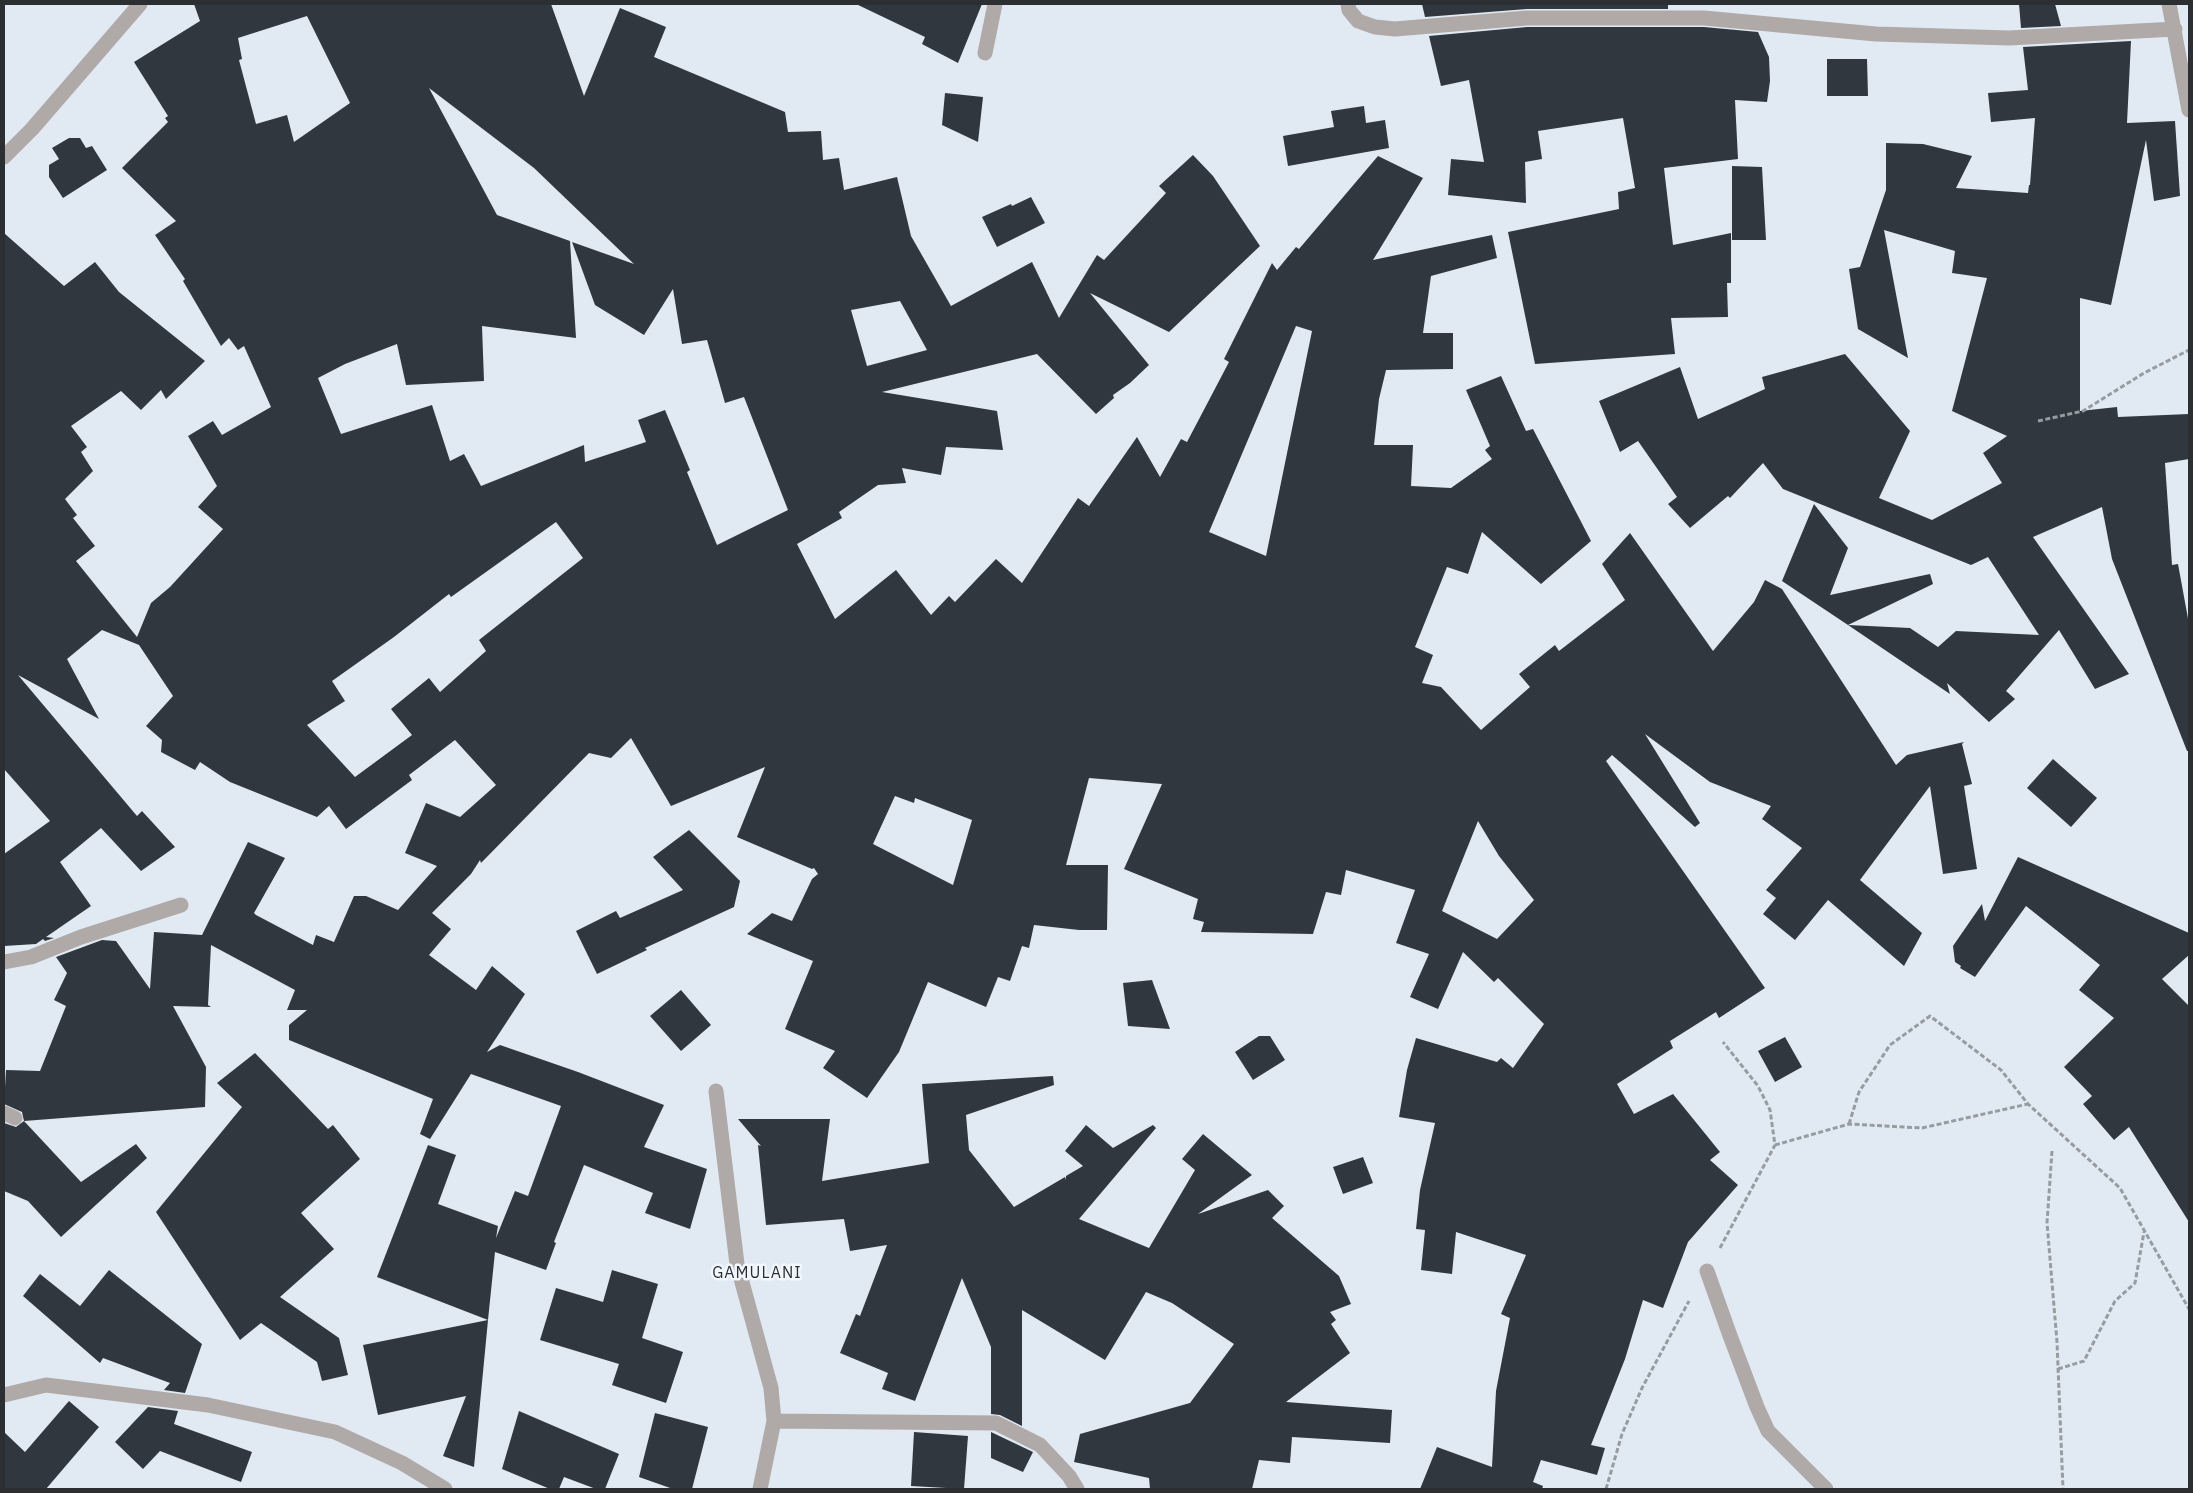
<!DOCTYPE html>
<style>
body{margin:0}
#map{position:relative;width:2193px;height:1493px;overflow:hidden;background:#e1eaf3;font-family:"IBM Plex Sans",sans-serif}
canvas{display:block}
.frame{position:absolute;inset:0;border:5px solid #2c2f32;pointer-events:none}
</style>
<div id="map">
<canvas width="2193" height="1493"></canvas>
<div class="frame"></div>
</div>
<script>
const context = document.querySelector('canvas').getContext('2d');
context.lineJoin = 'round';
function fill(path, color) { context.fillStyle = color; context.fill(path, 'evenodd'); }
const poly = rows => new Path2D(rows.map(r => 'M' + r).join(''));
function trace(path, color, width, dash) { context.strokeStyle = color; context.lineWidth = width; context.lineCap = dash ? 'butt' : 'round'; context.setLineDash(dash || []); context.stroke(path); }
function write(font, color, halo, rows, align = 'center') {
  context.font = font + ' "IBM Plex Sans",sans-serif'; context.lineWidth = 5; context.setLineDash([]); context.textBaseline = 'middle'; context.strokeStyle = halo; context.fillStyle = color; for (const [text, x, y, turn = 0] of rows) {
    context.save(); context.translate(x, y); context.rotate((+turn || 0) * Math.PI / 180); context.textAlign = isNaN(turn) ? turn : align; if (halo) context.strokeText(text, 0, 0); context.fillText(text, 0, 0); context.restore();
  }
}
fill(poly([
 [194,4,551,4,584,96,620,8,666,27,654,57,785,112,788,132,821,131,823,160,839,158,844,190,897,177,911,236,951,306,1032,262,1059,318,1097,255,1104,260,1166,193,1159,186,1193,155,1213,176,1260,246,1169,332,1090,293,1149,365,1130,383,1113,395,1114,398,1096,414,1037,354,882,392,997,411,1003,450,946,447,941,475,902,468,906,483,878,485,839,512,842,518,797,544,835,619,896,570,931,615,949,596,955,602,996,559,1022,583,1078,498,1089,506,1137,437,1160,477,1181,439,1187,442,1229,362,1224,359,1272,263,1277,270,1296,247,1299,249,1378,156,1423,178,1373,260,1492,235,1497,258,1431,276,1423,333,1453,333,1453,369,1386,370,1379,399,1374,445,1413,445,1411,486,1451,488,1492,459,1485,450,1490,446,1466,390,1501,376,1526,431,1533,429,1591,541,1541,584,1482,532,1468,574,1447,567,1415,647,1433,655,1422,683,1441,687,1481,730,1530,687,1519,674,1555,645,1559,651,1625,600,1602,564,1630,533,1713,651,1754,602,1765,580,1782,589,1896,765,1907,755,1964,742,1962,744,1972,784,1964,786,1977,869,1943,874,1930,786,1860,880,1922,933,1904,966,1828,900,1795,940,1763,914,1776,898,1766,890,1802,848,1762,819,1771,806,1710,782,1645,734,1700,823,1695,827,1612,755,1606,761,1765,988,1719,1018,1716,1012,1670,1041,1673,1048,1617,1084,1634,1114,1673,1094,1720,1152,1710,1160,1738,1185,1688,1242,1663,1308,1643,1300,1625,1359,1591,1445,1605,1448,1597,1475,1541,1460,1533,1482,1543,1486,1542,1489,1420,1489,1437,1447,1492,1467,1496,1391,1510,1318,1501,1314,1526,1255,1456,1232,1452,1274,1421,1270,1425,1230,1416,1229,1420,1190,1435,1123,1399,1117,1407,1070,1416,1038,1497,1062,1501,1058,1513,1068,1544,1024,1498,978,1494,982,1463,952,1438,1009,1410,997,1429,954,1396,943,1415,890,1346,870,1341,895,1326,892,1313,934,1201,932,1204,922,1193,919,1198,899,1124,869,1162,784,1089,778,1066,865,1108,865,1107,930,1079,930,1034,925,1029,948,1022,946,1010,981,998,977,986,1007,928,982,899,1052,867,1098,823,1068,835,1051,785,1029,813,961,747,934,772,913,792,921,812,879,818,874,814,868,812,869,737,837,765,767,671,806,631,738,611,758,589,753,481,863,480,860,471,874,432,913,451,929,429,955,476,990,492,966,525,994,487,1052,500,1045,578,1072,664,1105,644,1147,707,1169,690,1229,645,1213,653,1193,584,1165,554,1242,556,1243,546,1270,495,1252,488,1320,377,1277,428,1145,456,1155,438,1204,498,1226,496,1238,515,1191,528,1196,561,1106,471,1074,430,1139,420,1134,433,1099,289,1040,289,1025,307,1010,287,1010,295,990,211,945,208,1005,211,1007,173,1006,206,1067,205,1107,24,1121,22,1112,4,1104,6,1070,40,1071,66,1006,54,1000,67,973,56,957,102,940,116,941,150,989,154,932,202,935,248,842,285,858,254,913,256,915,313,945,316,935,334,942,354,896,366,896,398,910,437,866,405,853,426,803,460,817,496,785,455,740,409,775,412,780,346,829,329,806,317,817,230,782,200,762,195,770,161,752,162,740,146,726,173,696,139,645,102,630,67,659,99,719,18,675,137,816,142,811,175,847,141,871,101,828,60,862,91,906,46,937,54,938,45,941,43,939,36,944,4,946,4,854,50,821,4,769,4,233,64,286,95,262,119,292,205,361,166,399,161,390,141,410,121,391,71,426,87,447,81,452,93,471,65,499,77,515,73,518,95,546,76,561,137,637,151,603,170,587,223,529,198,507,217,486,188,436,213,421,222,435,271,407,244,346,238,350,229,338,221,346,183,281,185,279,155,235,176,221,122,168,168,122,165,118,168,116,134,62,200,21],
 [307,16,350,103,294,142,287,115,256,124,239,60,242,59,238,38],
 [429,88,534,168,634,264,572,242,595,305,644,335,673,289,682,344,707,340,725,403,744,397,788,510,717,545,687,472,690,470,665,410,638,420,646,442,585,462,584,445,481,486,464,454,450,461,432,405,341,434,318,378,345,364,397,344,406,385,484,381,482,326,576,338,570,241,497,215],
 [900,301,927,350,867,366,851,310],
 [1296,326,1312,331,1266,556,1209,532],
 [556,522,583,558,479,640,486,651,440,692,429,678,391,709,412,735,355,777,307,725,345,701,332,681,394,637,449,594,451,597],
 [895,796,914,803,915,798,972,820,953,885,873,844],
 [1478,821,1499,856,1534,900,1497,939,1442,911],
 [856,4,982,4,958,63,922,44,925,37],
 [1422,4,1668,4,1668,9,1527,9,1425,17],
 [2019,4,2055,4,2061,26,2021,28],
 [1527,27,1704,27,1758,32,1769,57,1770,81,1767,102,1735,100,1738,159,1664,168,1673,245,1731,233,1731,283,1727,283,1728,317,1671,318,1675,354,1535,364,1508,232,1619,209,1618,192,1635,188,1623,118,1538,131,1542,159,1525,162,1526,203,1448,195,1451,159,1484,162,1469,80,1441,86,1429,36],
 [2131,41,2127,123,2175,121,2180,196,2154,201,2146,140,2111,305,2080,298,2080,411,2117,407,2118,417,2189,414,2189,459,2165,463,2172,565,2178,564,2189,624,2189,751,2187,751,2112,559,2102,507,2033,537,2129,674,2095,689,2059,630,2006,691,2015,699,1989,722,1947,683,1950,694,1848,625,1910,628,1938,647,1956,631,2039,635,1988,557,1971,565,1783,489,1763,463,1730,498,1728,496,1690,528,1668,504,1677,497,1638,441,1620,452,1599,401,1680,367,1698,419,1765,389,1762,377,1845,354,1910,431,1879,498,1932,520,2002,483,1983,453,2007,436,1952,411,1987,278,1952,273,1955,251,1884,230,1908,358,1858,329,1849,269,1860,267,1886,190,1886,143,1923,144,1972,156,1956,188,2028,193,2029,185,2030,185,2035,118,1991,122,1988,93,2028,90,2023,47],
 [1827,59,1867,59,1868,96,1827,96],
 [945,93,983,97,978,142,942,125],
 [1364,106,1366,123,1385,120,1389,148,1288,166,1283,136,1334,127,1331,111],
 [69,138,80,138,86,148,92,146,107,170,63,198,49,177,49,165,59,159,52,148],
 [1732,166,1762,167,1766,240,1732,240],
 [1031,197,1045,223,997,247,982,217,1011,204,1012,206],
 [1814,504,1848,548,1830,595,1930,574,1933,584,1848,625,1782,581],
 [2053,759,2097,798,2071,827,2027,788],
 [689,830,740,881,734,907,645,948,647,950,597,974,576,931,616,911,620,918,683,890,653,857],
 [2018,857,2189,933,2189,955,2162,979,2189,1006,2189,1222,2129,1127,2114,1140,2083,1104,2092,1096,2064,1067,2114,1018,2079,990,2100,965,2026,906,1975,977,1960,968,1961,966,1955,962,1953,946,1982,904,1985,921],
 [1152,980,1170,1029,1128,1026,1123,983],
 [681,990,711,1025,681,1051,650,1016],
 [1259,1036,1270,1036,1285,1060,1253,1080,1235,1052],
 [1785,1037,1802,1067,1775,1082,1758,1051],
 [255,1053,328,1129,333,1125,360,1159,301,1213,334,1249,280,1297,339,1338,348,1375,322,1381,317,1362,261,1323,240,1340,156,1212,242,1107,217,1083],
 [1053,1076,1054,1085,966,1115,969,1150,1014,1207,1065,1177,1066,1180,1066,1176,1083,1166,1065,1151,1086,1125,1113,1148,1153,1125,1156,1128,1079,1219,1149,1248,1195,1170,1182,1159,1203,1134,1252,1175,1198,1214,1268,1190,1284,1206,1272,1218,1339,1276,1351,1304,1330,1312,1336,1320,1331,1324,1350,1353,1286,1402,1392,1410,1390,1443,1292,1437,1290,1463,1259,1460,1252,1489,1150,1489,1149,1478,1074,1462,1080,1434,1190,1403,1234,1344,1172,1303,1146,1292,1105,1360,1022,1310,1022,1426,1000,1415,991,1414,991,1347,962,1278,915,1401,882,1389,888,1373,840,1353,856,1314,860,1316,887,1245,850,1251,844,1219,766,1225,758,1145,761,1146,738,1119,830,1119,822,1181,929,1163,922,1084],
 [24,1121,81,1182,136,1144,147,1158,61,1237,28,1201,4,1191,4,1123,16,1127],
 [1363,1157,1373,1183,1343,1194,1333,1167],
 [109,1270,202,1344,185,1393,164,1390,170,1383,103,1358,100,1363,23,1296,40,1274,80,1306],
 [612,1270,658,1284,642,1338,683,1352,666,1403,612,1385,619,1364,540,1340,556,1288,603,1302],
 [488,1320,481,1393,474,1467,443,1456,466,1396,378,1415,363,1345],
 [69,1401,99,1427,46,1489,4,1489,4,1432,25,1452],
 [148,1407,178,1411,174,1424,252,1452,241,1482,160,1451,143,1469,115,1442],
 [519,1411,619,1454,605,1489,596,1489,564,1477,559,1489,550,1489,502,1469],
 [655,1413,708,1427,692,1489,673,1489,639,1477],
 [914,1432,968,1436,964,1489,911,1486],
 [991,1432,1033,1452,1023,1472,991,1458]
]), '#30373e');
trace(poly([
 [2038,421,2083,411,2144,373,2189,350],
 [1849,1124,1859,1092,1890,1045,1930,1016,2001,1070,2028,1104,2120,1188,2189,1309],
 [1775,1145,1849,1124,1922,1128,2028,1104],
 [2052,1151,2047,1223,2057,1342,2063,1489],
 [1720,1248,1775,1145,1770,1110,1758,1086,1723,1042],
 [2058,1369,2084,1361,2115,1301,2135,1283,2144,1232],
 [1606,1489,1622,1434,1642,1388,1689,1301]
]), '#959ca2', 3, [5, 2.5]);
trace(poly([
 [1348,4,1349,10,1358,21,1375,27,1395,29,1527,18,1704,18,1876,34,2009,38,2175,29],
 [2169,4,2189,110],
 [985,53,995,4],
 [4,157,32,129,140,4],
 [4,962,31,957,81,937,181,905],
 [716,1091,737,1264,771,1388,774,1421,760,1489],
 [4,1113,15,1118],
 [1707,1271,1729,1333,1757,1407,1768,1431,1826,1489],
 [4,1395,46,1385,208,1405,335,1432,402,1463,445,1489],
 [774,1421,996,1423,1040,1445,1069,1476,1077,1489]
]), '#afa9a8', 15);
context.letterSpacing = '1px';
write('16px', '#2c2f32', '#f0f7ff', [
 ["GAMULANI",757,1273]
]);
context.letterSpacing = '0px';
</script>
